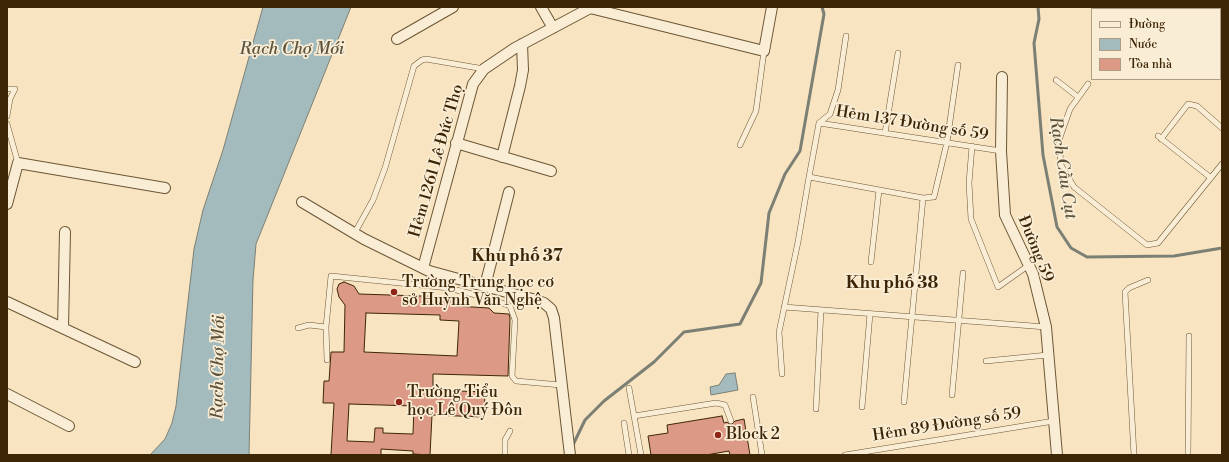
<!DOCTYPE html>
<meta charset="utf-8">
<style>
body{margin:0}
#map{position:relative;width:1229px;height:462px;overflow:hidden;background:#f8e4c0;font-family:"Libre Bodoni",serif}
canvas{display:block}
.frame{position:absolute;inset:0;border:8px solid #3d2606;pointer-events:none}
.legend{position:absolute;left:1091px;top:8px;width:130px;height:72px;box-sizing:border-box;background:#faedd6;border:1px solid #ae9d83;margin:0;padding:5px 7px;list-style:none;font-size:12px;color:#3d2606}
.legend li{display:flex;align-items:center;gap:8px;height:20px}
.legend b{width:20px;border:1px solid #ae9d83}
</style>
<div id="map">
<canvas width="1229" height="462"></canvas>
<div class="frame"></div>
<ul class="legend">
<li><b style="height:5px;background:#faedd6"></b>Đường</li>
<li><b style="height:11px;background:#a4bbbe"></b>Nước</li>
<li><b style="height:11px;background:#dc9985"></b>Tòa nhà</li>
</ul>
</div>
<script>
const context = document.querySelector('canvas').getContext('2d');
context.lineJoin = 'round';
function fill(path, color) { context.fillStyle = color; context.fill(path, 'evenodd'); }
const poly = rows => new Path2D(rows.map(r => 'M' + r).join(''));
function trace(path, color, width, dash) { context.strokeStyle = color; context.lineWidth = width; context.lineCap = dash ? 'butt' : 'round'; context.setLineDash(dash || []); context.stroke(path); }
function write(font, color, halo, rows, align = 'center') {
  context.font = font + ' "Libre Bodoni",serif'; context.lineWidth = 3.5; context.setLineDash([]); context.textBaseline = 'middle'; context.strokeStyle = halo; context.fillStyle = color; for (const [text, x, y, turn = 0] of rows) {
    context.save(); context.translate(x, y); context.rotate((+turn || 0) * Math.PI / 180); context.textAlign = isNaN(turn) ? turn : align; if (halo) context.strokeText(text, 0, 0); context.fillText(text, 0, 0); context.restore();
  }
}
const water = poly([
 [263,7,351,7,256,244,253,280,249,455,150,455,165,439,172,423,176,406,194,249,203,210,223,150,263,7],
 [735,373,738,390,711,395,710,387,719,385,726,374,735,373]
]);
fill(water, '#a4bbbe');
trace(water, '#7b7f74', 1);
trace(poly([
 [1038,7,1039,19,1034,43,1043,155,1057,227,1071,248,1087,257,1174,256,1222,248],
 [572,447,585,420,604,401,654,362,684,332,740,324,761,283,769,213,785,174,800,151,824,14,822,7]
]), '#7b7f74', 3);
const building = poly([
 [344,282,354,286,359,294,452,297,451,301,457,301,456,306,489,308,494,313,509,314,510,318,508,376,433,374,433,390,485,392,484,417,432,415,430,455,413,454,413,451,381,449,381,455,331,455,334,403,323,403,324,381,329,381,331,352,344,352,345,305,339,297,337,289,339,284,344,282],
 [366,313,440,315,440,320,459,321,457,356,364,352,366,313],
 [349,404,414,406,413,434,383,433,383,428,375,428,374,442,347,441,349,404],
 [722,416,724,423,727,422,731,425,735,421,744,419,750,455,730,455,729,451,706,455,651,455,648,436,668,433,667,425,722,416]
]);
fill(building, '#dc9985');
trace(building, '#3d2606', 1);
const lane = poly([
 [846,36,838,90,830,114,819,123,809,177,923,198,934,197,947,142,958,65],
 [1056,80,1078,97],
 [1088,84,1070,109,1059,140,1061,165,1074,187,1147,245,1158,243,1222,164],
 [7,89,15,89,10,99,7,116],
 [819,123,1001,151],
 [7,124,18,163],
 [885,133,898,53],
 [1158,136,1211,178],
 [1161,139,1188,104,1197,106,1222,128],
 [740,145,756,111,764,51],
 [972,146,969,183,971,219,998,287,1029,265],
 [354,234,373,200,385,168,414,66,422,60,426,59,484,69],
 [871,262,879,190],
 [784,307,1046,327],
 [326,327,327,360],
 [298,328,309,325,326,327,331,276,449,288,491,299,510,306,515,320,512,376,516,381,561,385],
 [986,361,1048,355],
 [782,374,779,332,798,242,809,177],
 [629,388,641,455],
 [952,395,963,273],
 [753,397,762,455],
 [904,402,923,198],
 [862,407,870,314],
 [816,409,821,310],
 [634,416,716,403,725,405,731,421],
 [624,423,629,455],
 [505,455,505,440,510,431],
 [845,455,1054,421],
 [1134,455,1125,292,1129,288,1148,280],
 [1188,455,1189,336]
]);
const street = poly([
 [541,7,553,28],
 [590,8,764,51,772,7],
 [397,39,453,7],
 [1002,77,1001,151,1005,215,1033,274,1046,327,1057,455],
 [456,143,551,171],
 [502,157,520,86,523,70,522,44],
 [302,202,364,239,429,271,536,300,544,303,551,309,554,318,570,455],
 [7,204,18,163,165,188],
 [423,268,473,84,484,69,515,48,592,7],
 [485,286,509,192],
 [7,302,135,362],
 [63,328,65,232],
 [7,394,69,426]
]);
trace(lane, '#6c5634', 6);
trace(street, '#6c5634', 12);
trace(lane, '#faedd6', 5);
trace(street, '#faedd6', 10);
for (const [x, y, r, color] of [
 [394,292,4,"#8f2418"],
 [399,402,4,"#8f2418"],
 [718,435,4,"#8f2418"]
]) { const dot = new Path2D(); dot.arc(x, y, r, 0, 2 * Math.PI); context.fillStyle = color; context.fill(dot); trace(dot, '#faedd6', 1.5); }
write('16px', '#3d2606', '#faedd6', [
 ["Hẻm 137 Đường số 59",912,124,9],
 ["Hẻm 1261 Lê Đức Thọ",437,161,-74],
 ["Đường 59",1035,249,68],
 ["Hẻm 89 Đường số 59",947,425,-9]
]);
write('16px', '#3d2606', '#faedd6', [
 ["Trường Trung học cơ",402,283],
 ["sở Huỳnh Văn Nghệ",402,301],
 ["Trường Tiểu",407,393],
 ["học Lê Quý Đôn",407,411],
 ["Block 2",726,435]
], 'left');
write('italic 17px', '#5c533d', '#faedd6', [
 ["Rạch Chợ Mới",292,50],
 ["Rạch Cầu Cụt",1062,168,81],
 ["Rạch Chợ Mới",219,367,-89]
]);
write('bold 17px', '#3d2606', '#faedd6', [
 ["Khu phố 37",517,257],
 ["Khu phố 38",892,284]
]);
</script>
